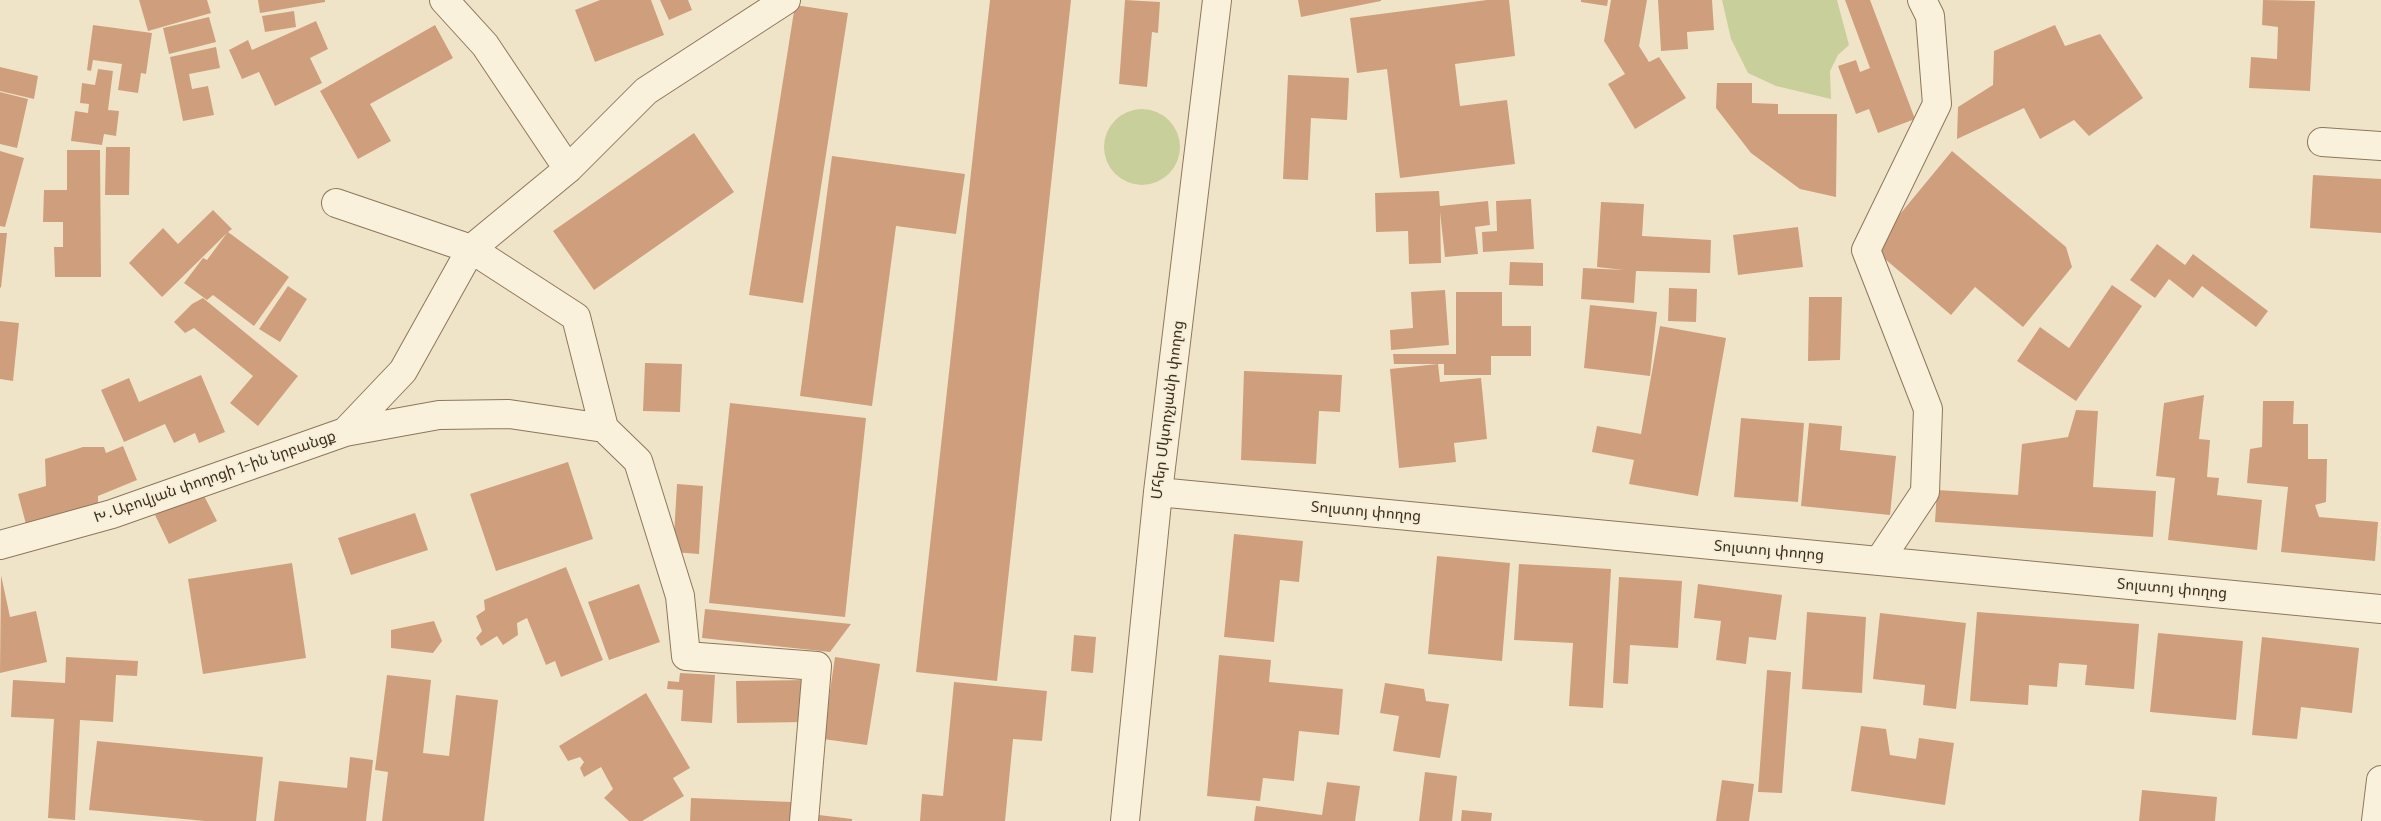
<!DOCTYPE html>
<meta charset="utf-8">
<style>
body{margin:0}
canvas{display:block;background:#f0e4c8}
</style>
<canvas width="2381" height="821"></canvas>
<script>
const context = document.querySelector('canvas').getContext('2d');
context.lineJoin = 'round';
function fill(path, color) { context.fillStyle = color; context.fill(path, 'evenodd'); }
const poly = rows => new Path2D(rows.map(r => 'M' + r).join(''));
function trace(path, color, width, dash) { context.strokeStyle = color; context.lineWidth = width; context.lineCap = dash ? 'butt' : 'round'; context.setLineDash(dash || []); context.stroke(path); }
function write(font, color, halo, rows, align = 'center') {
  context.font = font + ' Lora,"Noto Sans Armenian",serif'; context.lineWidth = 4; context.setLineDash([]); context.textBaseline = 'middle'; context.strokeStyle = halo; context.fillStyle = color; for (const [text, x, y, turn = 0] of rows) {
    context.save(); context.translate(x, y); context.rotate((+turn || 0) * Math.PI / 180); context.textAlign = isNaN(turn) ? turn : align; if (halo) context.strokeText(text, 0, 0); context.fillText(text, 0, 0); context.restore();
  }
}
fill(poly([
 [1722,0,1837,0,1849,45,1838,55,1830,71,1831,99,1776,86,1748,73,1731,39],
 '1104 147a38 38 0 1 1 76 0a38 38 0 1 1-76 0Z'
]), '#c9cf9b');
fill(poly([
 [139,0,207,0,211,13,148,31],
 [258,0,325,0,325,2,260,13],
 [600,0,651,0,664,35,595,62,575,10],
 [660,0,688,0,692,10,669,20],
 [990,0,1071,0,997,681,916,672],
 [1125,0,1160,2,1158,33,1152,32,1147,87,1119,84],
 [1298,0,1381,0,1381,1,1301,17],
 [1487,0,1509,0,1515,56,1455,64,1460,106,1507,100,1515,164,1400,178,1387,69,1357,73,1350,18],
 [1581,0,1608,0,1607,6,1581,2],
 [1611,0,1647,0,1639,46,1649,62,1659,57,1686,98,1635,129,1608,84,1625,74,1604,41],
 [1658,0,1712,0,1714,30,1687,32,1688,49,1661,51],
 [1845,0,1870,0,1915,119,1878,133,1869,109,1856,114,1838,66,1856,60,1860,72,1870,68],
 [2263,0,2315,1,2310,91,2249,88,2251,57,2277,59,2278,27,2262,25],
 [795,5,848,13,803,303,749,295],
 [294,11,296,27,265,32,262,16],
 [209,17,216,42,169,54,163,28],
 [316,21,328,49,310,58,322,83,275,106,259,72,242,79,229,50,248,40,252,50],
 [93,25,152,33,146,74,141,73,138,93,118,90,122,64,93,60,91,71,87,70],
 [435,25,453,58,370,104,391,141,358,159,320,91],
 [2055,25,2065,46,2100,34,2143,98,2089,136,2074,120,2040,139,2024,108,1957,139,1958,107,1993,85,1994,51],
 [216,47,220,68,189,74,192,89,208,86,214,115,183,121,170,57],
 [0,67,38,76,34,99,0,91],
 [98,69,113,71,108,110,119,111,116,136,104,134,102,145,71,141,75,111,88,113,89,104,80,103,82,83,95,85],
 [1288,75,1349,78,1347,120,1311,118,1308,180,1283,179],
 [1717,83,1752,83,1752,103,1778,104,1778,114,1837,114,1836,197,1800,189,1751,153,1716,108],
 [0,92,28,99,17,148,0,144],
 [694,133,734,192,594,290,553,231],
 [106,147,130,147,129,195,105,195],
 [67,150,100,150,101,277,55,277,54,247,63,247,63,222,43,222,44,190,67,190],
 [0,151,24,158,5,227,0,226],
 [1952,151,2066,247,2072,267,2023,327,1975,287,1951,315,1872,248],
 [832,156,965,174,956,234,896,226,872,406,800,396],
 [2313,175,2381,179,2381,233,2310,228],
 [1439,191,1440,206,1488,201,1490,225,1475,227,1478,254,1445,257,1440,212,1441,263,1409,264,1408,231,1376,232,1375,193],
 [1531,199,1534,249,1483,252,1482,232,1497,231,1496,201],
 [1601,202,1644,204,1642,236,1711,240,1710,273,1636,271,1634,303,1581,299,1583,268,1624,270,1597,267],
 [213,210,232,229,228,232,289,277,254,326,213,295,207,300,184,283,203,258,207,260,227,233,162,297,129,263,163,228,178,244],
 [1798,227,1803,267,1738,275,1733,235],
 [0,233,7,233,1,288,0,287],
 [2157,244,2185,265,2193,254,2268,311,2256,327,2202,286,2193,298,2169,279,2155,298,2130,280],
 [1510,262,1543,263,1543,286,1509,285],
 [2112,285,2142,306,2076,401,2017,361,2040,327,2069,348],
 [288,286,307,299,280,342,259,329],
 [1669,288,1697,289,1696,322,1668,321],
 [1445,290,1449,345,1391,350,1390,330,1413,328,1411,292],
 [1456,292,1502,292,1502,326,1531,326,1531,356,1491,356,1491,375,1444,375,1444,364,1394,364,1393,354,1456,354],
 [1809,297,1842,297,1840,360,1808,361],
 [203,298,298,376,258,426,230,403,253,376,194,328,185,333,174,322,192,304],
 [1590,305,1657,312,1650,376,1584,368],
 [0,321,19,323,13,381,0,379],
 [1660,326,1726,338,1698,496,1629,484,1634,460,1592,452,1597,426,1641,434],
 [645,363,682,364,680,412,643,411],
 [1438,364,1440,382,1481,378,1487,439,1454,443,1456,462,1399,468,1390,369],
 [1244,371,1342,375,1340,412,1319,411,1316,464,1241,460],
 [201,375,225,432,199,443,195,433,174,443,165,424,124,442,101,390,129,378,139,402],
 [2204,395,2199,439,2210,440,2207,477,2219,478,2217,495,2262,500,2257,550,2168,540,2175,478,2156,476,2164,403],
 [2263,401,2294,401,2293,424,2308,424,2308,459,2327,459,2326,502,2315,505,2319,517,2378,522,2375,561,2281,552,2288,487,2247,483,2250,449,2262,447],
 [730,403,866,418,845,617,709,603],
 [2076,410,2098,411,2093,487,2156,491,2153,537,1935,522,1937,490,2018,495,2022,444,2068,437],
 [1741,418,1804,423,1798,502,1734,497],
 [1809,423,1842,426,1840,450,1896,456,1890,515,1801,506],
 [123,446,137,480,98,496,98,508,27,528,18,494,46,486,45,459,83,447,104,447,106,453],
 [568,462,593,539,496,571,470,494],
 [677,484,703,486,699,554,673,552],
 [202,492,217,521,169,544,155,515],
 [415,513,428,550,351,575,338,538],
 [1234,534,1303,541,1299,582,1280,580,1274,642,1224,637],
 [1437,556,1510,563,1502,661,1428,654],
 [292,563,306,658,203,674,188,579],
 [1519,564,1611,569,1603,708,1569,706,1573,643,1514,640],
 [566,567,603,660,561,677,555,661,546,665,527,618,517,623,518,635,503,645,497,636,481,646,476,638,482,631,476,616,485,610,484,600],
 [1,575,10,617,36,611,47,662,0,673],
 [1619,577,1682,581,1678,648,1630,645,1628,684,1613,683],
 [639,584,660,642,609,660,588,602],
 [1698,584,1782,595,1776,640,1749,637,1746,664,1716,660,1721,621,1694,618],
 [705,609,851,624,830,652,702,638],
 [1807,612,1866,617,1862,693,1802,689],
 [1977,612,2139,624,2134,689,2085,685,2087,665,2059,663,2057,687,2029,685,2028,705,1970,701],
 [1880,613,1966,623,1956,709,1923,705,1925,685,1873,679],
 [434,621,442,641,433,653,391,648,391,630],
 [2158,633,2243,641,2236,720,2150,712],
 [1074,635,1096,637,1093,673,1071,671],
 [2262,637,2359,648,2352,713,2301,707,2297,739,2252,735],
 [1219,655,1271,660,1269,682,1343,689,1339,735,1299,731,1294,781,1263,778,1260,801,1207,796],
 [66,657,138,661,137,676,116,675,113,722,80,720,75,820,48,818,54,719,11,717,13,680,65,683],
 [835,657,880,664,867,745,823,739],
 [1767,670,1791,672,1782,793,1758,792],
 [680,673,715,675,712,723,681,721,683,690,667,689,668,681,679,682],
 [387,675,431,680,423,753,449,756,456,695,498,700,484,821,382,821,388,772,375,770],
 [807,680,807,722,737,723,736,681],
 [954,682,1047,691,1042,741,1013,739,1005,821,920,821,922,794,943,796],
 [1385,683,1424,689,1426,701,1449,704,1440,758,1393,751,1399,716,1380,713],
 [646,693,690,768,673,778,684,796,642,821,629,821,604,798,613,789,601,767,584,777,580,768,584,762,580,757,568,761,559,746],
 [1861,726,1886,729,1890,755,1916,759,1919,738,1954,743,1945,805,1851,791],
 [97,741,263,757,256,821,205,821,89,810],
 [350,757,373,760,366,821,274,821,279,781,347,788],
 [1425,772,1457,776,1452,821,1419,821],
 [1722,780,1754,784,1749,821,1716,821],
 [1327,782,1360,786,1355,821,1254,821,1256,806,1322,815],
 [2142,790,2217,797,2215,821,2139,821],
 [691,798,792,802,791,821,690,821],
 [1462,810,1492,813,1491,821,1461,821],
 [819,815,852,819,852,821,818,821]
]), '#cf9f7d');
const street = poly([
 [444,0,485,45,568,169],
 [2322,142,2381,146],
 [336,203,471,249,576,317,604,428],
 [345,432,439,415,509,414,604,428,638,461,680,596,686,656,817,666,804,821],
 [1158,492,2381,609],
 [0,545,112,514,345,432,403,371,471,249,568,169,646,91,786,0],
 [1879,561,1925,492,1928,409,1866,250,1937,104,1930,16,1922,0],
 [1125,821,1158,492,1217,0],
 [2376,821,2381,780]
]);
trace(street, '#8d765c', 30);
trace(street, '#faf1dc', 28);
write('15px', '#3d2e20', '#f7eed8', [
 ["Մհեր Մկտրչյանի փողոց",1168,410,-83],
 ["Խ․Աբովյան փողոցի 1-ին նրբանցք",215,477,-19],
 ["Տոլստոյ փողոց",1366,512,5],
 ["Տոլստոյ փողոց",1769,551,5],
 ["Տոլստոյ փողոց",2172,589,5]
]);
</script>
